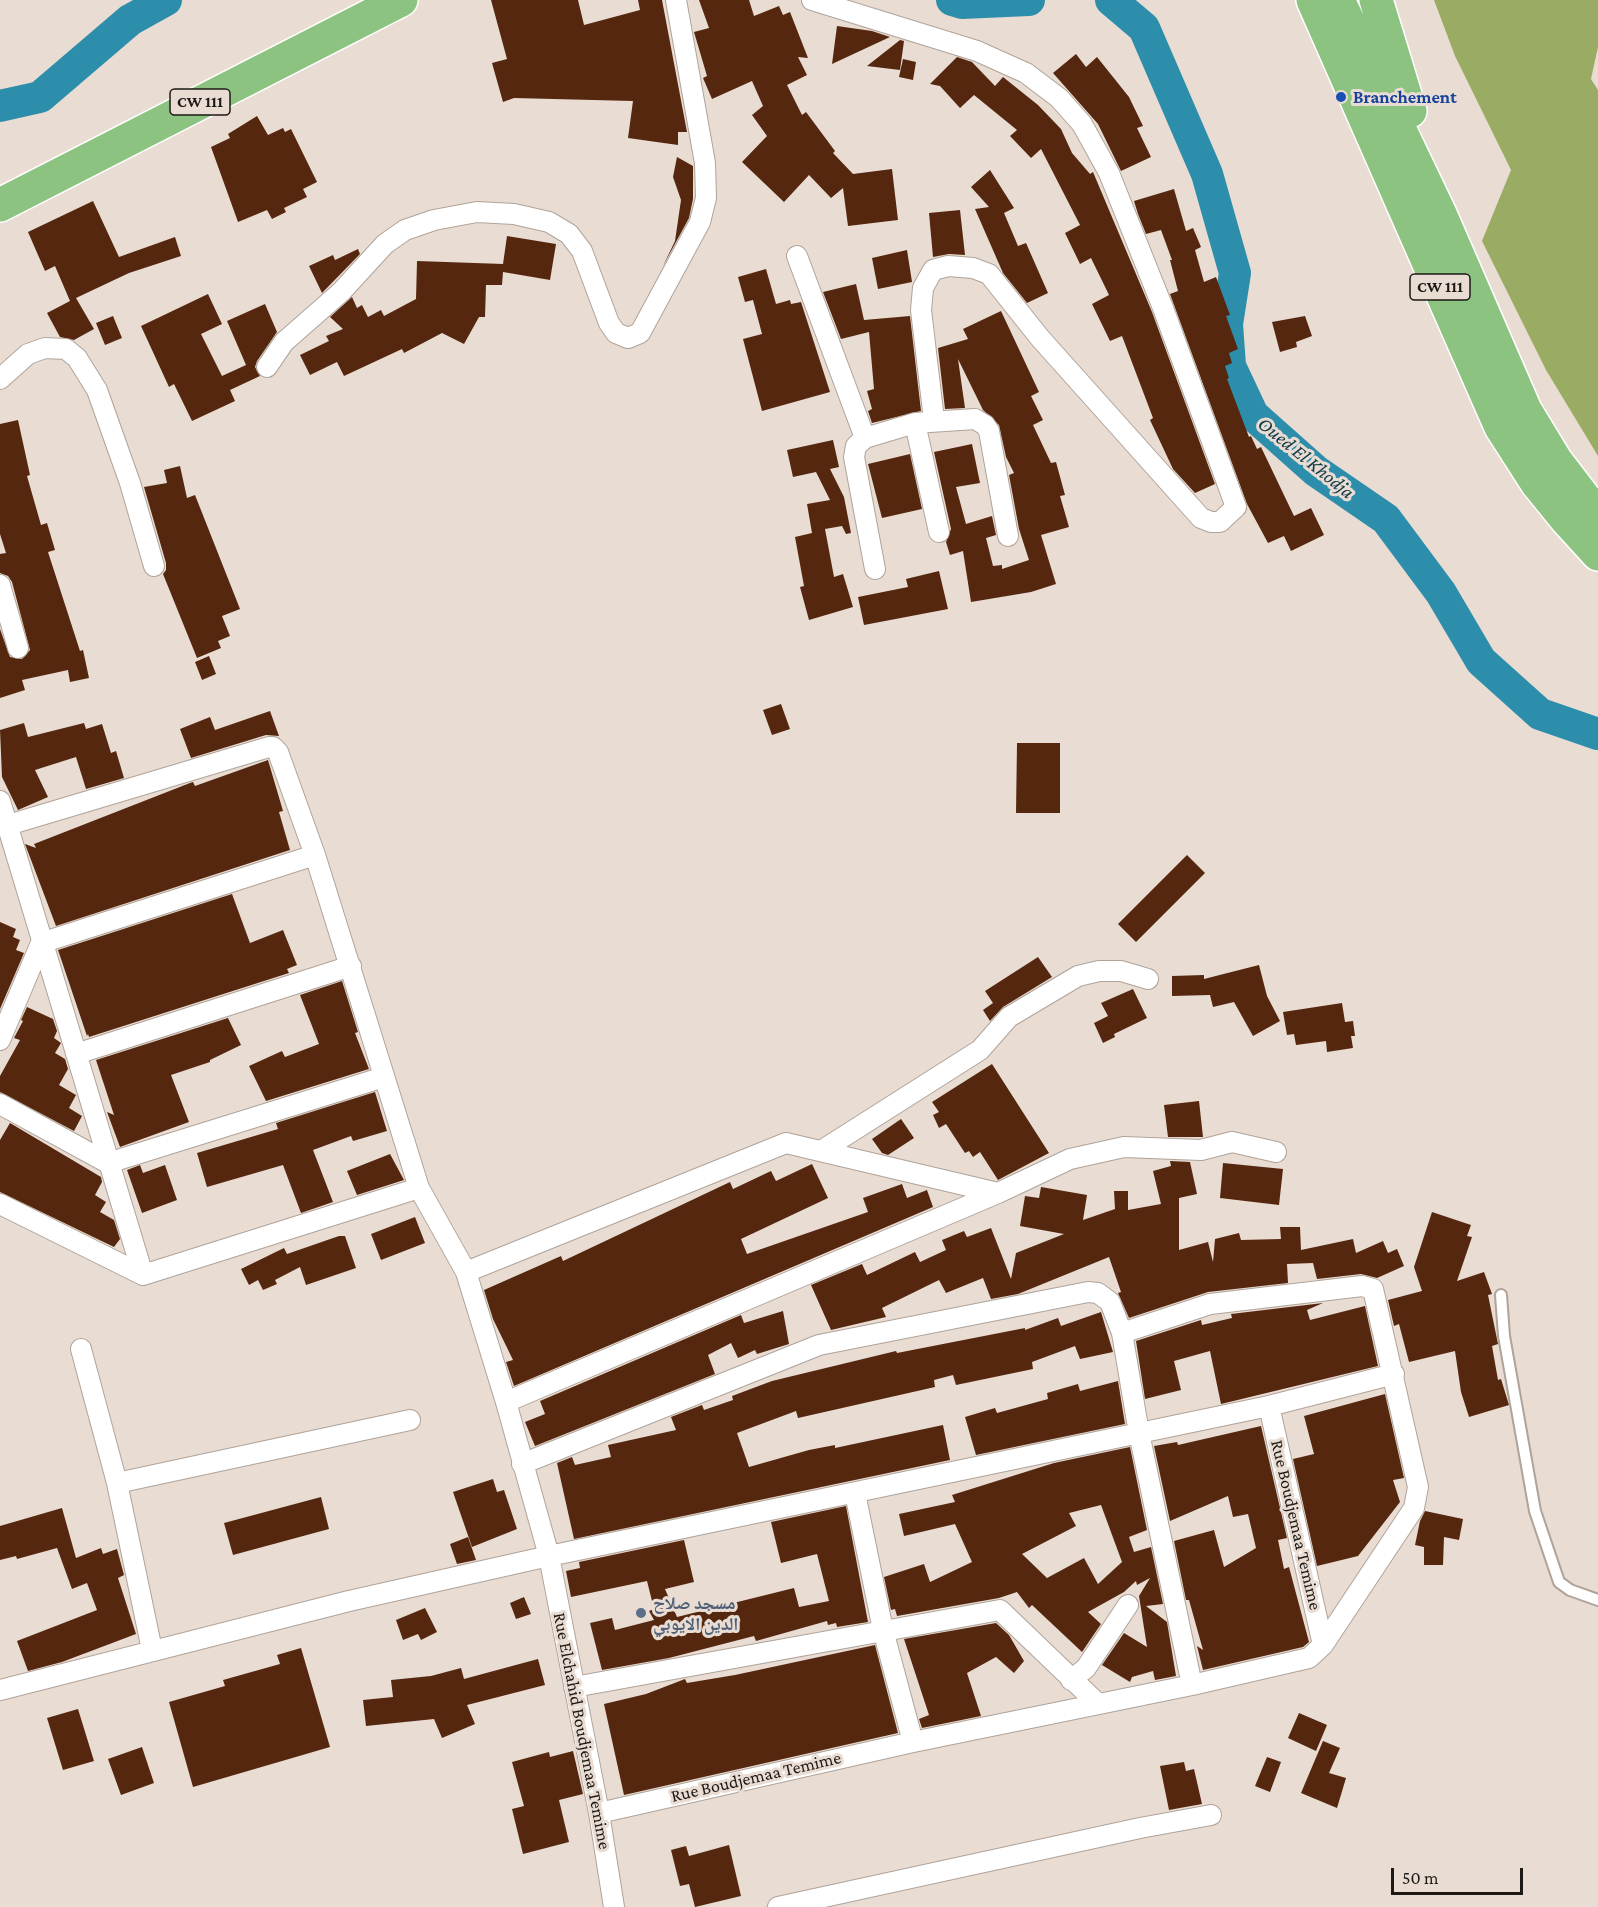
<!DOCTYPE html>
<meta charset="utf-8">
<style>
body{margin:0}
#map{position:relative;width:1598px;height:1907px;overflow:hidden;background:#e9dcd3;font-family:"Crimson Pro",serif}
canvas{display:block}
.scale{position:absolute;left:1391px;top:1868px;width:132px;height:27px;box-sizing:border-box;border:3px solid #1d1915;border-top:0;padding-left:8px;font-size:18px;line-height:21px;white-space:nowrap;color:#1d1915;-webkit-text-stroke:4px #e9dcd3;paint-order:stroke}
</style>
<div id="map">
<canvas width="1598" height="1907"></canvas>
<div class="scale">50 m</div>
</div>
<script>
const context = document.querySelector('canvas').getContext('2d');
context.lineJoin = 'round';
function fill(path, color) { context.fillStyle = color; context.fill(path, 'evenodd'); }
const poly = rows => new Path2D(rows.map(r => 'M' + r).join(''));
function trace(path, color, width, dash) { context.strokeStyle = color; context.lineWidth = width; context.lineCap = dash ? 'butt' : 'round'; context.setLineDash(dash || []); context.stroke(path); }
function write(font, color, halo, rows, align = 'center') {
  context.font = font + ' "Crimson Pro","Noto Naskh Arabic",serif'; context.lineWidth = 6; context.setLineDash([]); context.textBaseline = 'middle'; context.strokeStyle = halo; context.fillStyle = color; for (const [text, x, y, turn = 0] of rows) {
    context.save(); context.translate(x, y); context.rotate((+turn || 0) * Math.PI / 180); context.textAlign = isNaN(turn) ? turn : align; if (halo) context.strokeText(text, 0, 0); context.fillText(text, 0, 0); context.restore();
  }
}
fill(poly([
 [1434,0,1598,0,1598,47,1591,79,1598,90,1598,456,1546,370,1482,241,1511,170,1455,56]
]), '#9aab64');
trace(poly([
 [952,0,962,3,1029,0],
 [1111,0,1144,28,1207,174,1235,273,1227,324,1230,366,1253,415,1316,471,1386,519,1441,593,1481,661,1540,714,1598,734],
 [0,106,40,97,130,20,166,0]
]), '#2d8eab', 32);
fill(poly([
 [491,0,578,0,584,25,640,10,638,0,662,0,687,132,678,132,678,145,628,138,633,101,514,98,503,102,492,63,507,59],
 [699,0,749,0,754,16,779,6,783,15,790,12,808,58,798,57,807,75,787,85,802,115,806,112,835,151,833,153,853,174,892,169,898,220,848,226,843,188,831,198,809,175,784,202,742,162,767,136,752,115,763,106,752,81,712,99,703,78,707,76,694,32,709,28],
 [837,26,872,31,890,37,832,64],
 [900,40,904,41,900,70,867,66],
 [1076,54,1086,67,1097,57,1129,97,1143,126,1137,128,1151,157,1121,171,1098,124,1053,73],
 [957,57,972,62,995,86,1003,77,1038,105,1061,129,1072,153,1090,174,1093,172,1152,312,1215,484,1195,493,1173,469,1150,420,1153,418,1122,336,1110,341,1092,304,1109,295,1091,258,1080,264,1065,233,1080,225,1041,149,1031,158,1010,136,1017,130,974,95,960,108,940,86,930,84],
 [903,59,916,62,913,80,899,77],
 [257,116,268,135,283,128,285,132,291,129,317,182,303,189,307,197,284,208,286,212,272,219,267,210,238,222,211,147,230,138,228,134],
 [677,157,693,166,693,199,689,218,663,266,675,241,681,200,673,177],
 [990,170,1014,208,1004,213,1018,246,1026,243,1048,293,1027,303,1003,273,975,209,989,207,971,187],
 [1174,189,1186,231,1193,228,1201,247,1195,250,1204,282,1216,277,1230,315,1226,316,1238,349,1229,353,1232,363,1225,366,1229,378,1227,379,1249,437,1251,436,1257,449,1261,447,1294,516,1311,508,1324,535,1291,551,1284,536,1268,543,1247,504,1170,294,1178,291,1170,260,1172,260,1161,230,1146,234,1138,214,1134,201],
 [93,201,119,257,175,237,181,256,129,273,76,298,94,329,74,340,60,337,47,313,70,301,55,266,45,271,28,232],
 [960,210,965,255,949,254,933,257,929,213],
 [507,236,556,244,550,280,503,272,502,285,486,285,485,317,479,317,464,344,442,333,404,353,402,349,344,376,337,362,310,375,300,355,329,341,326,336,343,329,330,317,352,297,357,308,362,305,368,317,381,310,384,316,416,299,417,261,503,264],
 [358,249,360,254,322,293,309,266,333,255,335,260],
 [907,250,912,282,878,289,872,258],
 [766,269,776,304,790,300,791,304,801,302,830,392,762,411,743,339,762,334,753,300,745,302,738,277],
 [856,284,864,320,910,316,921,411,872,423,868,411,872,409,867,391,874,389,869,332,841,339,823,292],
 [208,294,222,324,201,334,222,376,246,365,227,321,265,304,277,332,257,361,255,367,260,376,230,390,235,401,192,421,174,384,169,387,141,326],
 [1001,311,1039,392,1031,396,1043,420,1033,425,1051,463,1056,462,1065,495,1060,496,1069,527,1041,535,1056,584,1031,592,971,602,963,551,950,555,946,542,951,529,934,452,972,444,980,483,956,487,966,524,992,516,996,535,986,538,993,566,1002,565,1002,569,1029,560,1019,529,1009,475,1014,473,1006,457,999,425,983,410,958,359,965,408,945,409,938,348,968,339,963,329],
 [113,316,122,338,105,345,96,323],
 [1305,316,1312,336,1296,342,1297,347,1280,352,1272,322],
 [18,420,30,475,27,476,41,525,47,523,55,550,48,552,80,651,83,650,89,678,70,682,68,670,22,680,25,690,0,698,0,629,10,657,22,659,30,650,12,582,8,576,0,573,0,554,6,553,0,534,0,424],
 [833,440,839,467,830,469,844,497,851,533,846,534,842,526,825,529,834,577,843,574,853,607,809,620,800,587,804,586,795,537,812,533,807,504,830,500,816,472,793,477,787,450],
 [910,454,922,509,882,518,868,464],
 [180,466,187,498,195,495,240,609,222,616,230,636,218,641,221,648,197,658,163,574,166,570,166,563,144,487,167,483,164,470],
 [939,571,948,609,864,625,858,597,908,587,906,579],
 [209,656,216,674,202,680,195,662],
 [781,704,790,729,772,735,763,710],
 [270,711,279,736,266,735,191,758,180,729,210,717,215,730],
 [24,723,28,737,84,723,86,729,102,724,111,753,116,751,124,778,86,789,76,757,35,770,48,797,18,810,2,777,0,730],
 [1017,743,1060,743,1060,813,1016,813],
 [268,760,283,811,279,812,290,850,56,926,25,844,36,848,34,844,190,783,193,782,195,786],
 [1187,855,1205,873,1136,942,1118,924],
 [232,894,250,943,283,930,297,965,287,969,289,973,89,1037,88,1034,87,1036,58,950],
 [0,922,16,929,13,937,20,940,16,950,24,953,0,1009],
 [1038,957,1052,977,1003,1007,990,1021,983,1010,993,1003,985,991],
 [1259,965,1267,996,1280,1021,1253,1036,1234,1002,1213,1007,1210,995,1172,996,1172,976,1204,975,1204,979],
 [342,981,358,1032,355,1033,369,1069,266,1101,249,1066,282,1051,285,1057,319,1044,300,995],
 [1133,989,1147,1018,1114,1034,1115,1037,1103,1043,1094,1023,1108,1016,1101,1003],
 [1342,1003,1345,1022,1353,1021,1355,1036,1351,1036,1353,1048,1327,1052,1326,1041,1296,1045,1294,1034,1287,1035,1283,1012],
 [27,1007,53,1019,57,1031,54,1038,61,1043,55,1053,65,1059,68,1069,59,1085,76,1095,69,1108,82,1116,74,1131,0,1092,0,1076,20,1040,14,1038,23,1021,21,1020],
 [228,1018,241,1045,210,1060,210,1062,171,1075,189,1122,120,1147,107,1112,114,1115,96,1060],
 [992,1064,1049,1153,998,1180,980,1152,973,1157,969,1151,965,1153,946,1124,939,1128,933,1115,939,1112,932,1102],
 [375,1092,387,1131,353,1141,351,1136,313,1150,333,1202,301,1213,283,1165,207,1187,197,1153,278,1129,276,1123],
 [1199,1101,1203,1137,1168,1137,1164,1105],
 [901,1119,914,1138,888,1155,882,1153,872,1139],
 [10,1123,101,1177,102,1182,95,1195,106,1202,100,1212,114,1220,120,1239,114,1247,0,1192,0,1140],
 [390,1154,404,1180,357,1195,347,1171],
 [1170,1161,1190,1162,1197,1194,1179,1198,1179,1250,1208,1242,1213,1262,1215,1239,1239,1233,1241,1240,1281,1239,1280,1227,1300,1227,1301,1250,1353,1239,1356,1253,1383,1241,1388,1253,1397,1249,1404,1266,1377,1278,1361,1274,1317,1279,1313,1263,1287,1264,1288,1283,1208,1292,1129,1318,1118,1293,1121,1292,1109,1257,1018,1294,991,1299,983,1278,946,1293,939,1280,882,1308,886,1317,831,1330,811,1285,862,1264,867,1275,915,1252,920,1262,946,1250,942,1240,964,1231,967,1237,991,1228,1011,1279,1016,1253,1064,1234,1020,1226,1025,1196,1039,1198,1041,1187,1087,1195,1083,1220,1115,1209,1114,1191,1128,1191,1128,1210,1161,1204,1153,1171,1171,1166],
 [1223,1163,1283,1169,1279,1205,1220,1198],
 [812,1164,828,1198,741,1239,747,1254,868,1212,863,1198,902,1184,907,1198,927,1190,933,1207,514,1386,506,1362,513,1360,493,1319,484,1290,561,1256,563,1261,730,1182,733,1189,771,1171,776,1181],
 [140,1165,143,1173,165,1165,177,1200,142,1213,127,1170],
 [1432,1212,1471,1225,1467,1236,1472,1237,1457,1281,1484,1272,1492,1294,1488,1295,1498,1344,1492,1346,1498,1380,1501,1379,1509,1405,1469,1417,1461,1392,1455,1351,1409,1362,1399,1324,1394,1326,1388,1300,1422,1291,1414,1267],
 [415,1217,425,1243,381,1260,371,1234],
 [339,1236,345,1236,356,1268,306,1285,300,1267,275,1280,277,1284,263,1290,258,1280,249,1285,241,1269,284,1248,287,1254],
 [1323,1303,1307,1310,1310,1320,1365,1306,1378,1366,1221,1404,1210,1351,1174,1361,1181,1390,1145,1399,1136,1341,1201,1320,1202,1325,1232,1318,1231,1314],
 [783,1311,789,1344,757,1354,755,1350,738,1358,731,1343,708,1355,715,1374,535,1446,525,1422,545,1414,540,1401,741,1315,744,1323],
 [1101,1312,1113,1352,1080,1359,1075,1346,1032,1362,1033,1369,956,1385,953,1375,934,1380,935,1387,798,1418,796,1411,737,1433,749,1467,809,1450,835,1445,835,1448,943,1425,950,1460,574,1539,557,1463,572,1457,575,1465,611,1457,608,1445,676,1430,671,1417,702,1405,704,1410,733,1400,732,1396,772,1381,896,1351,897,1353,1025,1328,1025,1330,1058,1318,1061,1326],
 [1118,1381,1125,1424,976,1455,965,1417,995,1408,997,1413,1048,1399,1047,1393,1078,1384,1080,1391],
 [1385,1394,1404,1478,1393,1480,1400,1502,1358,1556,1317,1566,1293,1459,1314,1454,1304,1416],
 [1261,1426,1287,1538,1278,1540,1284,1569,1289,1567,1309,1642,1303,1647,1203,1670,1197,1646,1203,1650,1189,1600,1186,1600,1174,1541,1214,1530,1224,1567,1256,1548,1248,1514,1233,1517,1228,1496,1170,1521,1154,1446,1177,1442,1178,1445],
 [1130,1447,1147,1530,1129,1537,1134,1552,1151,1547,1163,1604,1146,1606,1167,1622,1176,1676,1155,1680,1153,1671,1132,1677,1130,1682,1102,1665,1124,1633,1147,1647,1139,1596,1150,1578,1137,1585,1136,1581,1124,1592,1088,1612,1101,1624,1082,1652,1032,1605,1029,1608,1017,1592,999,1598,897,1616,895,1609,891,1610,884,1577,924,1564,930,1582,972,1562,955,1524,904,1536,899,1514,955,1502,952,1495,1054,1463],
 [1101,1505,1122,1562,1098,1584,1084,1558,1047,1578,1022,1554,1076,1526,1069,1513],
 [493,1479,497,1492,504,1490,517,1529,472,1547,453,1492],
 [321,1497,329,1529,233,1555,224,1523],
 [846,1506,868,1622,837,1627,836,1623,828,1625,827,1621,756,1641,754,1636,669,1658,602,1670,590,1623,612,1618,615,1630,654,1620,649,1611,654,1609,647,1581,571,1597,566,1571,580,1568,579,1562,684,1540,694,1582,665,1589,677,1617,794,1588,799,1607,829,1601,817,1554,781,1563,771,1522],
 [62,1508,76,1558,101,1548,103,1554,117,1549,124,1575,118,1578,136,1634,62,1662,28,1671,17,1641,97,1610,87,1583,72,1589,57,1548,17,1559,16,1556,0,1560,0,1526],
 [1425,1511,1463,1519,1459,1540,1444,1537,1443,1565,1424,1565,1424,1547,1415,1545,1420,1521],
 [468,1537,476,1560,457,1564,450,1544],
 [524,1597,531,1614,516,1619,510,1603],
 [425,1608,437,1632,421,1640,418,1634,403,1640,396,1620],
 [996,1623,1009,1635,1024,1661,1014,1673,996,1657,967,1673,981,1716,922,1728,919,1719,929,1715,904,1639],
 [875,1645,898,1733,624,1795,604,1704,646,1694,685,1679,687,1683,735,1675],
 [301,1648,330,1747,193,1787,169,1702,225,1686,223,1680,280,1664,277,1655],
 [538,1659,545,1685,467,1705,475,1724,442,1738,434,1719,366,1726,363,1700,393,1697,391,1680,431,1676,461,1668,464,1679],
 [78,1709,94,1761,63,1770,47,1718],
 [1299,1713,1327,1725,1316,1751,1288,1738],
 [1323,1741,1340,1748,1329,1773,1346,1778,1337,1808,1301,1793],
 [142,1747,154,1783,121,1795,108,1759],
 [573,1751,583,1794,559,1800,569,1842,523,1854,512,1809,524,1806,512,1762,549,1752,550,1757],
 [1267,1757,1281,1762,1270,1792,1255,1786],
 [1184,1762,1186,1771,1194,1769,1202,1804,1169,1810,1160,1766],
 [729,1845,741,1896,695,1907,689,1884,680,1886,671,1850,686,1846,689,1856]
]), '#55270e');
const service = poly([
 [1501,1295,1504,1336,1535,1511,1559,1582,1570,1590,1598,1600]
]);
const minor = poly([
 [812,0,977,51,1026,73,1059,98,1082,124,1109,173,1163,308,1236,507,1220,522,1211,522,1201,518,1040,338,989,274,973,268,948,266,933,270,923,288,921,310,934,420],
 [797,256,865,438],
 [267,367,284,342,341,292,385,244,405,230,434,220,477,212,514,214,549,222,569,234,582,251,609,323,616,333,628,338,640,333,700,222,706,198,705,163,676,0],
 [0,379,28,354,45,348,66,349,77,358,97,390,130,483,154,566],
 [915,423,939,532],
 [875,569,854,457,856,446,865,438,915,423,975,419,985,425,989,431,1008,536],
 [0,585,18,648],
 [0,801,143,1275],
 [0,821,8,825,269,747,273,747,278,752,315,855,419,1188,466,1272,506,1402,549,1556,599,1813,614,1907],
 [0,1040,41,943,315,855],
 [76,1054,351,966],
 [0,1104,108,1163,384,1077],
 [821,1151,980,1050,1009,1017,1078,976,1099,971,1121,971,1148,979],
 [0,1204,143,1275,419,1188],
 [466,1272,786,1143,998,1193],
 [81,1349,117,1483,152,1650],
 [506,1402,998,1193,1070,1159,1124,1147,1201,1150,1232,1142,1276,1152],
 [1269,1406,1323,1645],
 [522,1464,819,1345,1088,1292,1098,1293,1110,1302,1122,1333,1139,1433,1192,1685],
 [117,1483,410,1420],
 [855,1493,883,1630,913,1742],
 [1071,1680,1086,1668,1128,1605],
 [574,1687,1000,1610,1097,1703],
 [0,1690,349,1601,549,1556,1269,1406,1394,1374],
 [599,1813,913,1742,1192,1685,1309,1658,1323,1645,1414,1508,1418,1487,1373,1289,1362,1286,1210,1304,1122,1333],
 [778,1907,1140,1828,1211,1815]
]);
const trunk = poly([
 [1313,0,1501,427,1537,483,1567,520,1598,554],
 [1338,0,1440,214,1525,410,1556,461,1598,516],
 [1376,0,1410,111],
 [0,205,401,0]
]);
trace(service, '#afa39a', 14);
trace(minor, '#afa39a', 22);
trace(trunk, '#fff', 36);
trace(service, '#fff', 10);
trace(minor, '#fff', 20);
trace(trunk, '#8cc380', 33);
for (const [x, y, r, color] of [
 [1341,97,6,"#1a4fb4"],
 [641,1613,6,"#5c6f8a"]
]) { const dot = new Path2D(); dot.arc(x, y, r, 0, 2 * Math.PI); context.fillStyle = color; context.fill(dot); trace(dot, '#e9dcd3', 2); }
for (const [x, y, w] of [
 [200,102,60],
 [1440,287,60]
]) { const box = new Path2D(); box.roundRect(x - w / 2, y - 13, w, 26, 4.5); context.fillStyle = '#e9dcd3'; context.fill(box); trace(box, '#1d1915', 1.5); }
write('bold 16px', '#1d1915', null, [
 ["CW 111",200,102],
 ["CW 111",1440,287]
]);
write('bold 18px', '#164399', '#e9dcd3', [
 ["Branchement",1353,97]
], 'left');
write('18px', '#1d1915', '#e9dcd3', [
 ["Rue Boudjemaa Temime",1296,1525,77],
 ["Rue Elchahid Boudjemaa Temime",582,1731,79],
 ["Rue Boudjemaa Temime",756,1777,-13]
]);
write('bold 18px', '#4e5e75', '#e9dcd3', [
 ["مسجد صلاح",653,1603],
 ["الدين الايوبي",653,1624]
], 'left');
write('italic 20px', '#103a47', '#e9dcd3', [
 ["Oued El Khodja",1306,458,39]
]);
</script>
